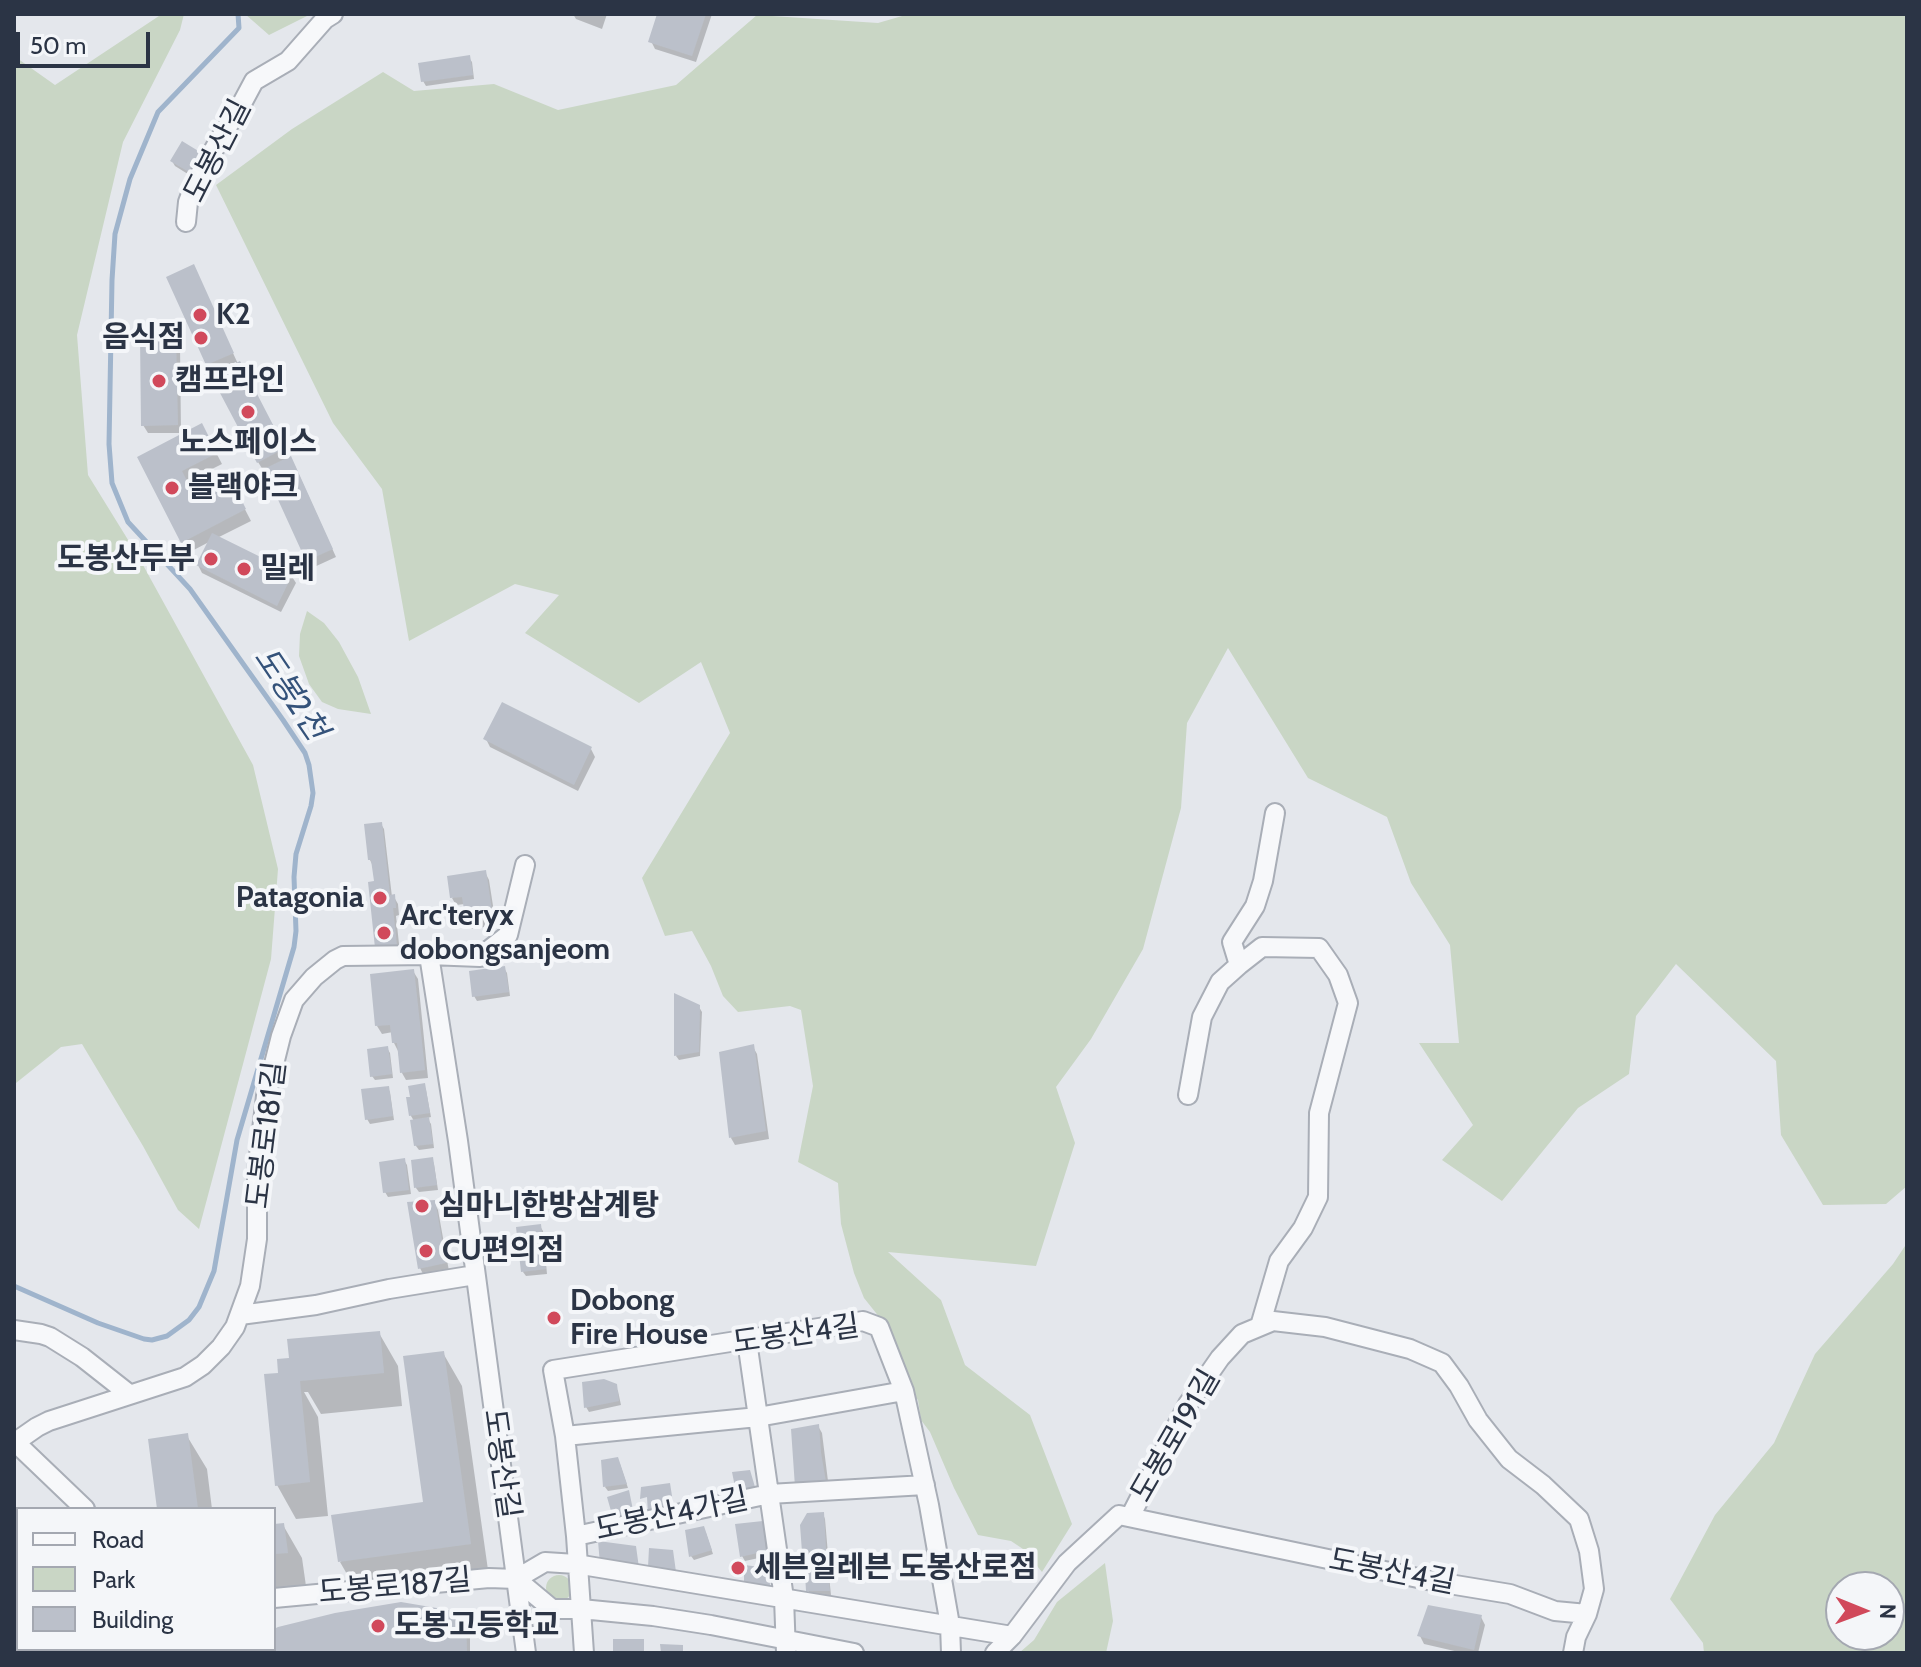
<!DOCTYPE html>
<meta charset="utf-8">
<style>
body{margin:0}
#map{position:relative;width:1921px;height:1667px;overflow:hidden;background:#e4e7ec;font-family:Cabin,sans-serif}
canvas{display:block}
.frame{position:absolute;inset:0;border:16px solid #2b3445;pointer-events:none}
.legend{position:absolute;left:16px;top:1507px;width:260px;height:144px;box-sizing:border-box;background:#f4f6f9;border:2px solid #a4a8b1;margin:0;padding:10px 14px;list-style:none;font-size:24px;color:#2b3445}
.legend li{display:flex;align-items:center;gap:16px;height:40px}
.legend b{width:40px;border:2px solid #a4a8b1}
.north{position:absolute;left:1825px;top:1571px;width:80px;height:80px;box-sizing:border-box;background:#f4f6f9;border:2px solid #a4a8b1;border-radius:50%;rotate:91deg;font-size:22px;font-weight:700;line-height:32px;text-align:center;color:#2b3445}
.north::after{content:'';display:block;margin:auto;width:28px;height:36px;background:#d1495b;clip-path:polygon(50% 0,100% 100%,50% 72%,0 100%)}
.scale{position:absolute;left:16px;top:32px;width:134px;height:36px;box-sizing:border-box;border:4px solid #2b3445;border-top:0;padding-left:10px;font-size:24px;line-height:28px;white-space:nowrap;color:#2b3445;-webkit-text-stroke:6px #f4f6f9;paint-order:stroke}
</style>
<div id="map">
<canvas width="1921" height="1667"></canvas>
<div class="frame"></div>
<ul class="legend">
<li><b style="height:10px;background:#f7f8fa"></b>Road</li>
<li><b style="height:22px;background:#c9d6c5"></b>Park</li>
<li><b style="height:22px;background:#bbc0ca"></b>Building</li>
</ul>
<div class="north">N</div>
<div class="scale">50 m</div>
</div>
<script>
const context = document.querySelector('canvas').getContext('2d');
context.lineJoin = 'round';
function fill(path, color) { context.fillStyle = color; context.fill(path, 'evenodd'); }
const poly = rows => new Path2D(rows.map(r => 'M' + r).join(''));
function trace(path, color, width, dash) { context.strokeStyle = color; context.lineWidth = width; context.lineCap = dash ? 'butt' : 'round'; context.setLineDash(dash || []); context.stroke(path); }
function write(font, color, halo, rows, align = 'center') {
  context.font = font + ' Cabin,"Noto Sans KR",sans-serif'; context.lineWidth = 8; context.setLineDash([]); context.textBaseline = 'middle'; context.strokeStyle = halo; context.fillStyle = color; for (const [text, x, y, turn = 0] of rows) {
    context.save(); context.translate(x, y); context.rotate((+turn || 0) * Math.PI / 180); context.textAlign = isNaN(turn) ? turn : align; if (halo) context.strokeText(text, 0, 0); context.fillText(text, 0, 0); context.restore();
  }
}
fill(poly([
 [162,14,184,14,180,30,123,142,77,335,88,475,138,556,253,765,278,869,271,959,199,1229,178,1210,143,1146,82,1044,61,1047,16,1083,14,1077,14,56,55,85],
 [245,14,311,14,269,35],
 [909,14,1907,14,1907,1186,1886,1204,1823,1205,1781,1135,1776,1061,1676,964,1636,1016,1629,1074,1578,1108,1502,1201,1442,1160,1473,1125,1419,1043,1459,1043,1450,945,1411,883,1387,817,1308,778,1228,648,1187,723,1181,808,1143,949,1091,1039,1056,1087,1075,1143,1036,1266,888,1252,941,1300,965,1365,1030,1415,1072,1524,1042,1572,1023,1549,1011,1541,978,1535,954,1488,930,1432,921,1420,918,1400,900,1381,880,1318,864,1298,854,1273,841,1224,838,1183,798,1162,813,1086,801,1010,790,1006,738,1012,723,996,711,966,692,931,665,936,642,878,730,733,701,662,639,703,525,633,559,595,515,584,409,641,382,489,333,423,216,185,292,129,383,72,414,91,494,84,558,110,676,85,757,15,878,23],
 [307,611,324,623,339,642,358,677,371,714,338,709,322,702,309,684,299,656,300,634],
 [1907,1243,1907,1653,1704,1653,1703,1643,1670,1599,1715,1515,1774,1443,1815,1354,1893,1264],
 [1889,1587,1889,1635,1841,1635,1841,1587],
 [1105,1563,1113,1621,1106,1653,1019,1653,1034,1640,1057,1602],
 '546 1588a13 13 0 1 1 26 0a13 13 0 1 1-26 0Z'
]), '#c9d6c5');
fill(poly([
 [573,14,607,14,602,29,576,19],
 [659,14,712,14,696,62,655,49,651,41],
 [469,58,472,62,474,79,426,86,423,81],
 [199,154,202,158,191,176,175,166,172,161],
 [197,274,238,364,239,364,289,459,295,466,336,557,312,568,266,468,263,470,258,462,214,377,237,365,236,362,212,372,169,278],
 [175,338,180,345,181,433,148,433,143,425],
 [208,437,222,464,186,482,195,500,236,492,251,521,217,538,291,575,296,583,281,612,202,573,198,565,209,542,188,553,139,458],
 [486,739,591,749,595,757,578,791,490,747],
 [381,824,384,829,392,897,394,897,398,904,399,915,396,916,400,953,382,955,376,883,372,864,370,860],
 [485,872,489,880,496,925,472,929,468,921,465,904,456,905,452,898],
 [504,968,507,973,510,996,477,1001,474,996],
 [413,971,418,979,428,1078,406,1080,402,1073,398,1051,394,1043,393,1032,382,1034,377,1026],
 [699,1007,702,1012,700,1056,679,1060,676,1056],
 [753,1047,757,1054,769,1139,735,1145,731,1138],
 [387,1048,390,1053,393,1078,375,1080,372,1076],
 [424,1085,426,1090,431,1117,427,1118,431,1124,434,1148,419,1150,416,1146,414,1121,411,1116,412,1098],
 [388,1088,390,1092,394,1120,370,1124,367,1119],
 [432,1159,434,1164,438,1190,419,1192,416,1188,413,1162],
 [404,1160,407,1165,411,1194,388,1197,385,1192],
 [434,1202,438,1210,449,1271,424,1276,420,1268],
 [540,1226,543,1231,547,1274,526,1276,523,1272],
 [379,1333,398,1366,402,1406,321,1414,308,1392,304,1392,318,1417,328,1516,296,1519,277,1485,280,1375],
 [443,1353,462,1386,489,1577,359,1595,340,1562,425,1504],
 [615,1386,618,1391,621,1405,589,1412,586,1407],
 [818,1426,822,1433,829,1489,797,1486],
 [187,1436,207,1469,212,1509,159,1509],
 [620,1464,628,1488,608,1491,605,1487],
 [823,1514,825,1519,828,1554,807,1556,804,1552],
 [761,1523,764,1528,768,1556,745,1561,742,1556],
 [283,1525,302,1558,306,1586,274,1590,274,1526],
 [706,1533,713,1554,694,1560,691,1556],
 [825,1561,828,1566,831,1595,810,1595,808,1590],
 [465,1615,470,1623,470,1653,227,1653,244,1652,248,1649,274,1649,274,1632],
 [1481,1617,1485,1625,1478,1653,1463,1653,1424,1644,1420,1636]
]), '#0003');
trace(poly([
 [14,1286,98,1323,144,1339,152,1340,167,1336,189,1320,199,1307,214,1271,237,1140,294,947,296,931,294,877,296,854,311,806,313,793,309,765,305,753,283,720,190,589,128,522,112,483,109,444,112,280,115,234,130,179,158,112,239,28,238,14]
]), '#9fb4cc', 5);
fill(poly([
 [657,14,706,14,692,56,648,42],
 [470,55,473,75,421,82,418,63],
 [182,141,200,152,189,172,170,161],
 [194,264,234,353,206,365,166,277],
 [140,336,176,336,178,425,141,426],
 [240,361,285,448,257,463,211,376],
 [202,423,217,453,182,471,195,497,231,479,246,509,181,543,137,457],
 [291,456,333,549,306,561,264,469],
 [212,533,293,573,277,606,196,565],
 [502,702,592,747,574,785,483,739],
 [382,822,390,895,395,894,396,908,393,908,397,946,375,948,368,882,374,881,371,860,368,860,364,824],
 [486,870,493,918,466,922,462,897,450,898,447,876],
 [505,966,509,992,472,997,469,971],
 [414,969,425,1070,400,1073,397,1043,392,1043,390,1025,375,1026,370,974],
 [674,993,700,1005,699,1052,674,1056],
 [754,1044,766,1131,729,1138,719,1052],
 [388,1046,392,1074,370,1077,367,1049],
 [425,1083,430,1113,409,1116,406,1097,410,1097,408,1086],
 [389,1086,393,1116,365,1120,361,1089],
 [429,1117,433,1144,414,1146,410,1120],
 [433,1157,437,1185,414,1188,411,1160],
 [405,1158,409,1190,383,1193,379,1162],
 [435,1200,446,1263,418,1269,407,1202],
 [541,1224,546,1269,521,1272,516,1227],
 [380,1331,384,1373,300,1381,310,1482,275,1486,264,1374,278,1373,277,1359,289,1358,287,1339],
 [444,1351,471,1544,338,1562,331,1515,423,1502,403,1356],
 [604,1379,617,1384,619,1401,584,1408,582,1382],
 [819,1424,821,1453,826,1482,795,1487,791,1429],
 [188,1433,198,1509,157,1509,148,1439],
 [618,1457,627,1484,603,1487,601,1460],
 [750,1470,755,1487,736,1492,732,1472],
 [670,1483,674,1509,648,1514,647,1497,640,1499,641,1487],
 [629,1490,634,1515,613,1518,607,1497],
 [824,1512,826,1550,802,1552,800,1525,807,1513],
 [763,1521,766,1551,740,1557,735,1524],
 [284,1523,288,1553,274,1554,274,1524],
 [704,1526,712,1550,689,1557,685,1530],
 [598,1541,636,1546,639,1568,600,1564],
 [649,1548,673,1550,676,1572,648,1567],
 [804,1556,826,1559,830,1591,806,1591],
 [744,1565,769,1568,770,1586,744,1583],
 [401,1602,466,1613,467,1653,233,1653,233,1651,245,1649,274,1649,274,1629,278,1627,335,1613],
 [1428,1605,1482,1615,1474,1650,1417,1636],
 [613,1639,644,1639,644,1653,613,1653],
 [660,1644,683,1645,683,1653,661,1653]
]), '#bbc0ca');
const street = poly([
 [186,222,188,202,195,183,225,130,239,109,254,81,288,61,325,19,333,14],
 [429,955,458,1141,526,1653],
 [1188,1095,1202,1017,1220,982,1239,965],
 [240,1315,316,1305,389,1289,475,1275],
 [1260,1326,1279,1261,1303,1228,1318,1197,1319,1113,1348,1003,1338,975,1319,948,1262,947,1239,965,1232,942,1255,906,1263,881,1275,813],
 [14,1330,41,1334,50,1337,82,1357,129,1394],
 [747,1341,784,1598,786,1653],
 [565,1436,758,1417,904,1391],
 [15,1442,85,1509],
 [14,1443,37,1427,49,1421,185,1377,203,1365,221,1347,235,1327,250,1286,257,1239,257,1172,266,1096,281,1036,294,1000,314,977,335,960,343,956,429,955,480,957,508,935,525,865],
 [1130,1517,1188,1404,1220,1358,1242,1334,1273,1321,1325,1327,1410,1349,1442,1363,1459,1386,1478,1420,1509,1459,1543,1485,1579,1519,1589,1551,1594,1589,1587,1614,1576,1637,1573,1653],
 [576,1536,769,1494,925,1485],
 [516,1579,545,1562,576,1564,1012,1636],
 [516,1579,552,1609,581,1609,653,1616,711,1625,854,1653],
 [274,1598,489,1578,516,1579],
 [14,1626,18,1622],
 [191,1653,195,1649],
 [584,1653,576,1536,565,1436,553,1370,863,1321,879,1327,904,1391,929,1505,950,1625,951,1653],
 [995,1653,1012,1636,1067,1563,1119,1515,1437,1582,1510,1594,1555,1611,1587,1614]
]);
trace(street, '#a9aeb7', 22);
trace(street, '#f7f8fa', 18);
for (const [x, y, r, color] of [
 [200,315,8,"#d1495b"],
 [201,338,8,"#d1495b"],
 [159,381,8,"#d1495b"],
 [248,412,8,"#d1495b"],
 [172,488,8,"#d1495b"],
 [211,559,8,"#d1495b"],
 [244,569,8,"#d1495b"],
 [380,898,8,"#d1495b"],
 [384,933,8,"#d1495b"],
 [422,1206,8,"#d1495b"],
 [426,1251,8,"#d1495b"],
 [554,1318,8,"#d1495b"],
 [738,1568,8,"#d1495b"],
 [378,1626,8,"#d1495b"]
]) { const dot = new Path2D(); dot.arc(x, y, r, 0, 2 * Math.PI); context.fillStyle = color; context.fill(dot); trace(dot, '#f4f6f9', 3); }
write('30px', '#2b3445', '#f4f6f9', [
 ["도봉산길",218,151,-63],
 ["도봉로181길",267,1135,-83],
 ["도봉산4길",796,1335,-8],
 ["도봉로191길",1176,1436,-60],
 ["도봉산길",501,1464,82],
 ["도봉산4가길",672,1515,-12],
 ["도봉산4길",1392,1572,11],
 ["도봉로187길",395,1587,-5]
]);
write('bold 30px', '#2b3445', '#f4f6f9', [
 ["K2",216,315],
 ["음식점",185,338,"right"],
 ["캠프라인",175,381],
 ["노스페이스",248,443,"center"],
 ["블랙야크",188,488],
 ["도봉산두부",195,559,"right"],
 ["밀레",260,569],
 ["Patagonia",364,898,"right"],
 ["Arc'teryx",400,916],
 ["dobongsanjeom",400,950],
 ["심마니한방삼계탕",438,1206],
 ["CU편의점",442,1251],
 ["Dobong",570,1301],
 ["Fire House",570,1335],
 ["세븐일레븐 도봉산로점",754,1568],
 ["도봉고등학교",394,1626]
], 'left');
write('italic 32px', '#34527a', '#f4f6f9', [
 ["도봉2천",290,694,56]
]);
</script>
